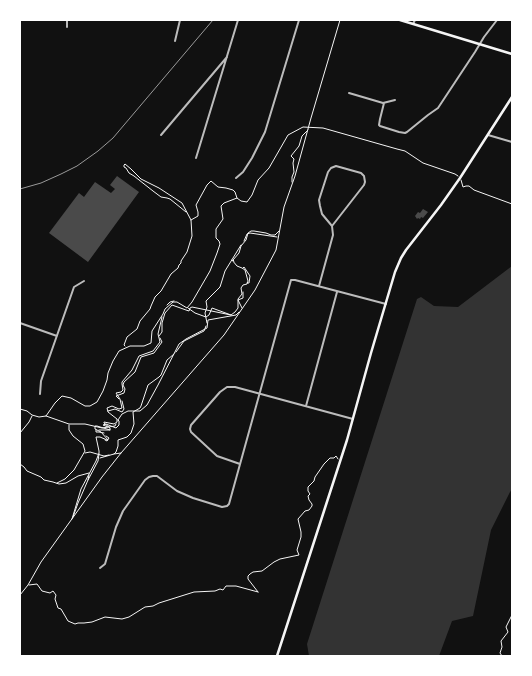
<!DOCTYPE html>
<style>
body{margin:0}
#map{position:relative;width:532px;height:676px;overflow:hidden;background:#111;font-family:Jost,sans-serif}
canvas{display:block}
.frame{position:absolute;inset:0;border:21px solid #fff;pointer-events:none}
</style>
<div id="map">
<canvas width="532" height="676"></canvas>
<div class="frame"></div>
</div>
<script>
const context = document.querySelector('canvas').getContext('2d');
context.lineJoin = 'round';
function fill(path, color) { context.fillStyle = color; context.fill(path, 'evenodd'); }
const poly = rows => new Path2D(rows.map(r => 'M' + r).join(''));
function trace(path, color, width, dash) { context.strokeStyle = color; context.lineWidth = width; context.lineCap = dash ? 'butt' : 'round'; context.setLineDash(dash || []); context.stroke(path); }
fill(poly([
 [512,266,512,489,510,492,491,530,473,616,452,621,439,656,309,656,307,644,417,299,421,297,434,306,458,307]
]), '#333');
fill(poly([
 [117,176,139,192,88,262,49,233,79,193,84,197,95,182,111,193,115,189,110,185],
 [423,209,428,212,423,218,421,217,420,219,418,218,417,219,415,216,418,212,420,213]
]), '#4a4a4a');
trace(poly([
 [461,180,463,187,466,186,469,186,474,190,512,204],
 [292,182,292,177,294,172,293,163,294,159,291,156,299,146,302,136,308,130],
 [191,220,198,216,198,212,196,205,207,185,211,181,218,187,226,188,233,190,235,192,237,198],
 [244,241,247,234,250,233,277,237],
 [234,261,233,260,239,253,241,246,246,240,248,233,251,231,254,231,266,233,271,235,275,235,279,231],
 [243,268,244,267,250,276,249,283,247,283],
 [167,305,170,302,174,301],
 [188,308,195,313,206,317,209,315,212,308,231,315,235,312,238,308,238,299,242,294,241,288,243,285,247,284,248,281,245,270,242,268,237,266,232,260],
 [242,308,238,300,243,298,243,292],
 [207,323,205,313,207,307,206,301,220,287,225,271,241,245],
 [159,336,162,332,162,323,165,313,172,305,186,310,189,311,190,308,192,307,231,315],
 [125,346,124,345,127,337,137,329,140,321,150,309,151,306,155,297,161,291,171,274,178,268,179,265,181,263,181,261,187,252,192,236,191,220,182,203,159,188,141,179,131,169,125,164,124,165,124,167,126,168,129,173,134,176,153,191,161,197,167,198,170,199,186,212],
 [176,352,184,341,204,331,206,326],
 [119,399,116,396,124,393,125,389,123,385,124,382,135,372,141,357,154,353,162,342,160,338],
 [20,409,27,411,32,415,39,417,46,416,55,403,62,396,71,398,85,406,90,406,97,402,103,391,107,380,108,373,113,361,119,351,130,346,144,346,151,343,152,331,163,314,165,309,173,302,177,302,187,308,192,302,210,271,217,253,220,244,219,241,216,238,216,229,223,219,221,206,224,203,237,198,241,201,247,202,252,195,258,180,269,168,288,135,303,127,323,128,397,149,405,151,423,163,455,174,458,176],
 [108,411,115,409,122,412,124,409,122,401],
 [46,416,69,424,85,424,102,428,115,426,116,424],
 [118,420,122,414,128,411,140,411,147,405,158,385,179,344,186,339,207,328,208,320,236,315,239,312],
 [108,427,103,425,106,424,116,428,119,425,119,421,118,420],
 [96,430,96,432,99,432,104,433],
 [99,430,110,430],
 [20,433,29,422,32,416],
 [105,440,107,441,109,438,106,436],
 [85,453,90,452,104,456,109,455],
 [114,454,121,453],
 [100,458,114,454,116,452,118,446,118,440,127,437,131,433,134,424,133,412,140,408,141,406,148,385,159,377,161,375,167,360,174,354],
 [20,464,24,467,27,471,41,477,44,480,53,482,59,484,66,483,78,476,89,473],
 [88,480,98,461,99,454],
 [57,483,65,479,74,470,85,451,83,444,73,436,69,430,69,425],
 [73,517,78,503,88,480,89,475],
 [72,519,81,489,96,461,99,453,99,451,96,437,100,437,107,440,108,440,101,432,95,429,95,426,97,426,110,430,110,428,104,423,104,422,114,424,117,422,117,419,108,412,107,408,112,406,119,409,122,408,120,399,116,393,121,392,123,390,122,384,122,382,132,370,139,356,153,351,160,342,158,334,162,317],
 [29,585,37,584,42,591,50,593,53,591,56,595,55,599,58,608,61,609,68,621,75,624,78,623,84,623,92,622,105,617,122,619,129,617,145,607,153,606,159,603,194,592,215,591,220,589,223,590,226,586,236,586,258,592],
 [258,592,248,579,248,576,250,574,253,572,262,571,274,562,280,559,299,555,297,550,301,537,301,532,298,519,305,511,309,510,312,506,312,504,309,500,308,496,310,494,308,491,308,487,314,481,315,477,324,464,330,458,334,458,336,456,338,459],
 [20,595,28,585,41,562,102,477,121,453,224,335,255,290,276,250,284,207,295,176,311,118,340,20],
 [502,656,500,653,502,647,501,641,508,632,506,627,512,615]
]), '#f5f5f5', 1);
trace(poly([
 [413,24,415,20],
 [67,27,67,20],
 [175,41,180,20],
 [349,93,383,103,395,100],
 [384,103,380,119,379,125,380,126,399,132,405,133,407,132,428,115,438,108,475,52,484,37,497,20],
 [161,135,227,57],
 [488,135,512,142],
 [196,158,238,20],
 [236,178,243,172,252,158,265,132,299,20],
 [319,286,333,235,332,226,322,214,320,206,319,200,328,172,331,168,336,166,361,173,364,176,365,182,364,185,332,226],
 [20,323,57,336],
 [40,394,41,381,74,287,84,281],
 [306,406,337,292],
 [240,464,217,456,191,432,190,429,191,425,220,392,227,387,235,387,353,419],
 [100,568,105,564,116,527,123,511,145,480,149,477,153,476,157,476,177,491,193,498,222,507,227,506,229,504,291,280,295,280,386,304]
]), '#bcbcbc', 2);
trace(poly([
 [400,20,512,54],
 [277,656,347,440,371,353,395,272,401,258,406,250,441,205,460,178,512,97]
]), '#f5f5f5', 2.5);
trace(poly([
 [20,189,41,183,61,174,77,166,98,151,113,138,124,125,213,20]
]), '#9a9a9a', 1);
</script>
